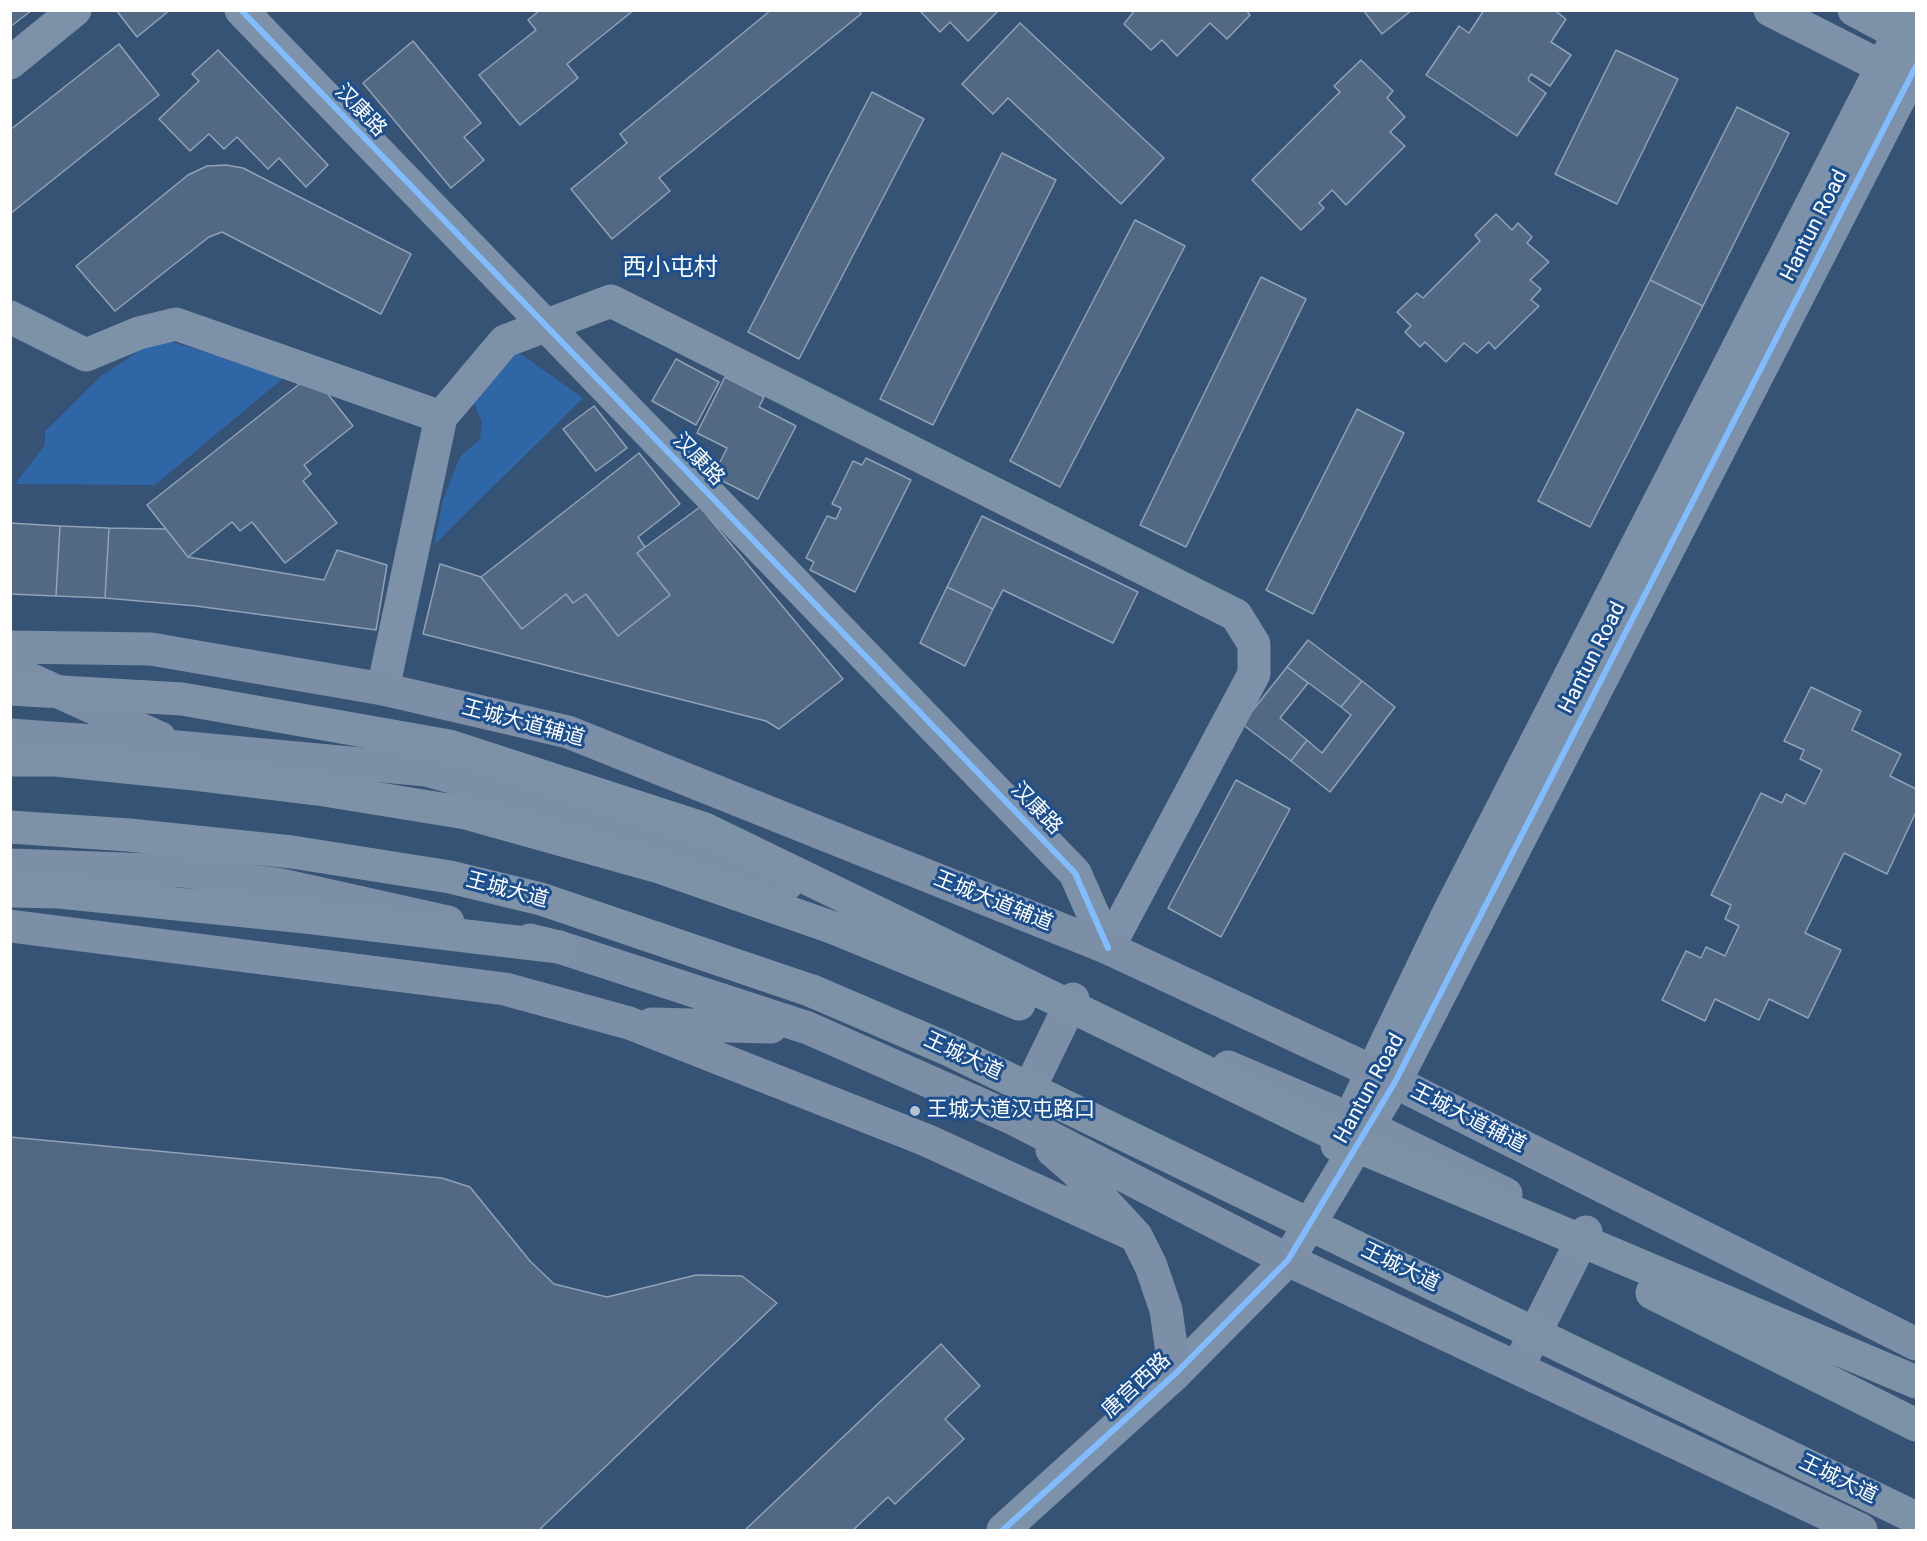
<!DOCTYPE html>
<meta charset="utf-8">
<style>
body{margin:0}
#map{position:relative;width:1927px;height:1541px;overflow:hidden;background:#365274;font-family:Roboto,sans-serif}
canvas{display:block}
.frame{position:absolute;inset:0;border:12px solid #fff;pointer-events:none}
</style>
<div id="map">
<canvas width="1927" height="1541"></canvas>
<div class="frame"></div>
</div>
<script>
const context = document.querySelector('canvas').getContext('2d');
context.lineJoin = 'round';
function fill(path, color) { context.fillStyle = color; context.fill(path, 'evenodd'); }
const poly = rows => new Path2D(rows.map(r => 'M' + r).join(''));
function trace(path, color, width, dash) { context.strokeStyle = color; context.lineWidth = width; context.lineCap = dash ? 'butt' : 'round'; context.setLineDash(dash || []); context.stroke(path); }
function write(font, color, halo, rows, align = 'center') {
  context.font = font + ' Roboto,"Noto Sans SC",sans-serif'; context.lineWidth = 6; context.setLineDash([]); context.textBaseline = 'middle'; context.strokeStyle = halo; context.fillStyle = color; for (const [text, x, y, turn = 0] of rows) {
    context.save(); context.translate(x, y); context.rotate((+turn || 0) * Math.PI / 180); context.textAlign = isNaN(turn) ? turn : align; if (halo) context.strokeText(text, 0, 0); context.fillText(text, 0, 0); context.restore();
  }
}
fill(poly([
 [159,338,286,376,155,485,15,484,45,445,45,431,101,376],
 [518,352,583,398,434,545,443,500,460,457,480,439,482,422,474,403]
]), '#2f66a5');
const building = poly([
 [10,10,32,10,10,27,10,10],
 [116,10,170,10,137,37,116,10],
 [540,10,634,10,567,64,578,78,520,125,479,75,536,30,528,20,540,10],
 [771,10,858,10,861,14,659,178,670,191,612,239,571,189,627,143,620,134,771,10],
 [999,10,968,41,950,22,940,32,920,11,999,10],
 [1135,10,1246,10,1250,15,1227,39,1210,23,1177,56,1162,40,1151,50,1124,24,1135,10],
 [1363,10,1412,10,1382,34,1363,10],
 [1484,10,1554,10,1566,19,1551,42,1571,55,1550,86,1531,74,1528,80,1546,93,1517,136,1426,75,1459,26,1469,33,1484,10],
 [1020,23,1164,158,1121,204,1008,98,993,114,962,84,1020,23],
 [413,41,481,123,464,137,484,160,451,188,363,83,413,41],
 [119,44,159,95,10,214,10,130,119,44],
 [218,50,328,165,306,187,279,158,268,169,237,137,224,149,209,134,190,151,159,119,199,81,192,74,218,50],
 [1616,50,1678,79,1617,204,1555,174,1616,50],
 [1361,60,1393,91,1387,98,1405,117,1390,132,1405,146,1346,205,1332,190,1319,203,1324,208,1301,230,1252,180,1340,92,1334,86,1361,60],
 [872,92,924,119,799,359,748,332,872,92],
 [1737,107,1789,133,1703,306,1650,280,1737,107],
 [1002,153,1056,180,933,425,880,399,1002,153],
 [226,165,243,168,411,254,381,314,222,232,209,237,115,311,76,266,188,175,207,166,226,165],
 [1496,214,1512,230,1518,223,1532,237,1527,243,1549,262,1530,280,1541,289,1531,300,1539,306,1495,349,1489,342,1477,353,1464,343,1446,362,1425,342,1420,347,1405,332,1411,326,1397,312,1417,293,1423,298,1480,241,1475,235,1496,214],
 [1135,220,1185,246,1060,487,1010,461,1135,220],
 [1261,277,1306,299,1186,547,1140,525,1261,277],
 [1650,280,1703,306,1590,527,1538,501,1650,280],
 [676,359,719,382,696,425,652,401,676,359],
 [312,374,353,426,304,465,311,474,303,481,337,523,285,563,252,522,240,531,232,522,188,557,147,505,312,374],
 [725,377,764,397,759,407,796,426,758,499,713,476,727,448,697,433,725,377],
 [594,406,627,448,596,471,563,429,594,406],
 [1357,409,1404,433,1313,614,1266,590,1357,409],
 [639,453,680,504,638,537,645,547,637,553,670,595,618,636,586,594,573,603,566,594,522,629,481,577,639,453],
 [866,458,911,480,855,592,810,570,814,562,806,558,827,516,836,519,841,508,832,504,853,461,862,465,866,458],
 [700,507,843,679,779,729,766,721,423,634,440,564,481,577,522,629,566,594,573,603,586,594,618,636,670,595,637,553,700,507],
 [982,516,1138,592,1113,643,1003,590,993,609,947,587,982,516],
 [10,523,60,526,56,596,10,594,10,523],
 [60,526,109,528,105,598,56,596,60,526],
 [109,528,166,529,188,557,324,580,337,550,387,565,376,630,196,606,105,598,109,528],
 [947,587,993,609,965,666,920,643,947,587],
 [1308,640,1362,681,1341,707,1287,667,1308,640],
 [1287,667,1308,683,1280,718,1307,740,1291,761,1242,724,1287,667],
 [1362,681,1395,707,1330,792,1291,761,1307,740,1322,753,1351,715,1341,707,1362,681],
 [1811,687,1861,711,1852,730,1901,754,1890,776,1916,789,1916,812,1887,874,1844,853,1805,933,1841,950,1808,1018,1769,999,1759,1020,1715,999,1705,1021,1662,1000,1686,951,1701,958,1706,947,1725,956,1739,926,1725,919,1731,905,1711,895,1761,793,1782,803,1786,794,1805,804,1822,770,1800,759,1804,750,1784,741,1811,687],
 [1236,780,1290,809,1221,937,1168,908,1236,780],
 [10,1137,442,1178,470,1187,530,1261,554,1284,607,1297,696,1275,742,1276,777,1303,539,1530,10,1530,10,1137],
 [941,1344,980,1386,945,1419,964,1439,895,1504,888,1497,853,1530,745,1530,941,1344]
]);
fill(building, '#526984');
trace(building, '#92a2b6', 1.5);
trace(poly([
 [241,10,1075,873,1108,948],
 [1770,10,1902,77],
 [1854,10,1916,43],
 [10,63,75,10],
 [10,317,86,355,139,333,176,324,441,417],
 [383,689,441,417,505,341,611,301,1236,615,1254,644,1254,674,1108,948],
 [1337,1145,1449,912,1911,10],
 [1003,1530,1175,1374,1288,1260,1395,1082,1916,66]
]), '#7d92a8', 33);
trace(poly([
 [10,647,151,649,383,689,568,732,1108,948,1395,1082,1916,1344],
 [10,670,160,738],
 [10,735,178,747,426,770,696,847,787,884],
 [10,865,183,871,282,885,448,922],
 [10,926,505,989,629,1023,926,1140,1136,1236],
 [530,940,559,947,808,1028,1014,1119,1288,1260,1861,1530],
 [652,1024,771,1027],
 [1228,1067,1369,1127,1506,1194],
 [1017,1114,1073,999],
 [1052,1150,1075,1170,1136,1236,1151,1266,1166,1310,1175,1374],
 [1522,1359,1586,1232]
]), '#7d8ea7', 33);
trace(poly([
 [10,760,56,760,194,774,318,789,466,813,656,866,834,928],
 [10,827,129,835,292,852,450,877,541,899,812,991],
 [10,891,59,892,305,917,559,947]
]), '#7e92a7', 33);
trace(poly([
 [10,689,182,699,449,746,705,829,1369,1151,1916,1382],
 [834,928,1019,1004],
 [812,991,945,1048,1916,1518],
 [1652,1293,1916,1425]
]), '#7e92a7', 33);
trace(poly([
 [241,10,1075,873,1108,948],
 [1003,1530,1175,1374,1288,1260,1395,1082,1916,66]
]), '#80bcff', 6);
for (const [x, y, r, color] of [
 [915,1111,6,"#b9c2ce"]
]) { const dot = new Path2D(); dot.arc(x, y, r, 0, 2 * Math.PI); context.fillStyle = color; context.fill(dot); trace(dot, '#1b4f8f', 2); }
write('21px', '#fff', '#1b4f8f', [
 ["汉康路",360,111,46],
 ["Hantun Road",1815,226,-63],
 ["汉康路",698,460,46],
 ["Hantun Road",1593,658,-63],
 ["王城大道辅道",523,724,15],
 ["汉康路",1036,809,46],
 ["王城大道",507,891,15],
 ["王城大道辅道",993,902,22],
 ["王城大道",963,1057,25],
 ["Hantun Road",1370,1089,-61],
 ["王城大道辅道",1468,1119,27],
 ["王城大道",1400,1268,26],
 ["唐宫西路",1137,1386,-43],
 ["王城大道",1838,1480,26]
]);
write('21px', '#fff', '#1b4f8f', [
 ["王城大道汉屯路口",927,1111]
], 'left');
write('24px', '#fff', '#1b4f8f', [
 ["西小屯村",670,269]
]);
</script>
